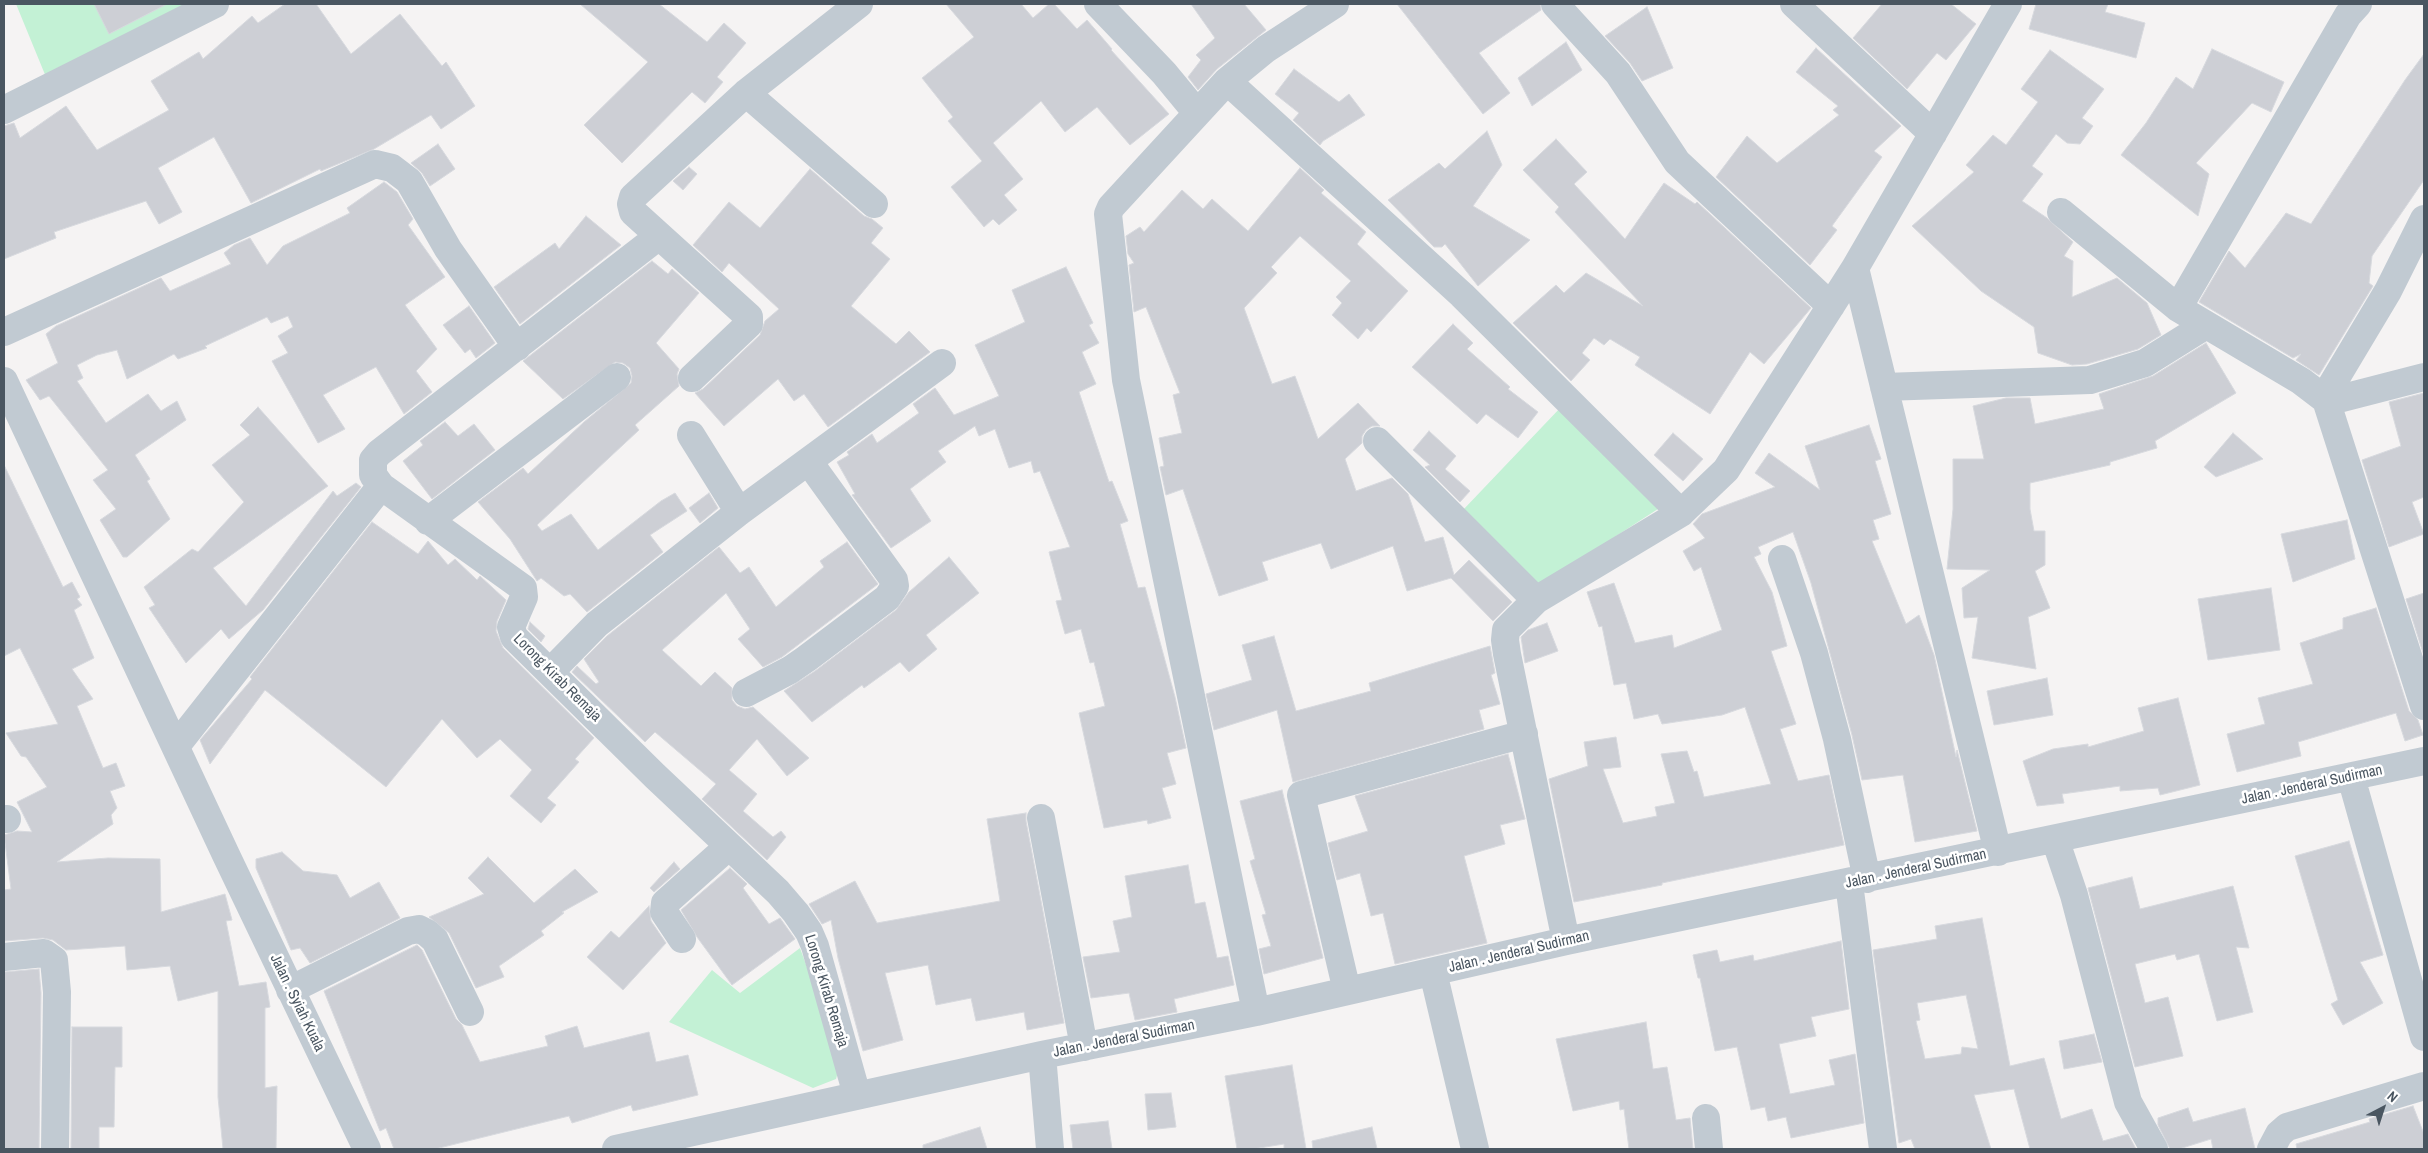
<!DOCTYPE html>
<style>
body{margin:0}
#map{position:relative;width:2428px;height:1153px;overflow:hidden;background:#f5f3f3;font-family:"Archivo Narrow",sans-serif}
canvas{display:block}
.frame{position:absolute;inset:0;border:5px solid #4a5661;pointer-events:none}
.north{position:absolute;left:2358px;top:1083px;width:50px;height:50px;-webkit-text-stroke:4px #fff;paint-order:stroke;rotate:40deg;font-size:14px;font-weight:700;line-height:20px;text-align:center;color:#4a5661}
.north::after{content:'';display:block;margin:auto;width:18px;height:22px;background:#4a5661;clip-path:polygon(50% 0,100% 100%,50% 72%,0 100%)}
</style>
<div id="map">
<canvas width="2428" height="1153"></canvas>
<div class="frame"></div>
<div class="north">N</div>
</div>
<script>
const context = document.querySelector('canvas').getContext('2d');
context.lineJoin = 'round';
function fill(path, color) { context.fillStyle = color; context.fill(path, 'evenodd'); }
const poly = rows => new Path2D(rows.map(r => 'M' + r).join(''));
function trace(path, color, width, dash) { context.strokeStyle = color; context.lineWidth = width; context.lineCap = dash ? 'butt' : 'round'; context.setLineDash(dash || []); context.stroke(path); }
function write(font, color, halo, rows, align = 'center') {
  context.font = font + ' "Archivo Narrow",sans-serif'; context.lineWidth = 5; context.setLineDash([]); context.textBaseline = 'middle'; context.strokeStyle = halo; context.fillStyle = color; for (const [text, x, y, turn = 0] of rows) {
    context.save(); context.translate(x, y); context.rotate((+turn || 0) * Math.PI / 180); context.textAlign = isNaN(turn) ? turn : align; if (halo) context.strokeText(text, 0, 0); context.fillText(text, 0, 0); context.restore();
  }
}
fill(poly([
 [16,4,189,4,46,77],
 [1562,406,1661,507,1536,588,1463,510],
 [800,948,841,1061,836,1079,813,1088,669,1022,712,970,740,993]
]), '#c3f1d5');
const building = poly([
 [94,4,167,4,109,34,94,4],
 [285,4,316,4,351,54,400,14,442,66,446,62,475,106,441,129,431,115,374,149,321,171,320,169,251,203,214,137,158,168,182,212,159,224,146,201,54,232,56,238,4,259,4,126,14,123,20,138,66,106,97,150,169,110,151,81,199,52,203,59,252,16,258,23,285,4],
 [580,4,659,4,707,42,724,23,746,43,717,77,723,82,705,103,692,92,622,163,584,125,648,62,580,4],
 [946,4,1021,4,1033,18,1049,4,1054,4,1077,29,1087,20,1112,49,1111,50,1169,114,1130,145,1097,107,1065,132,1041,101,993,143,1023,179,1004,195,1017,210,999,225,993,219,984,227,951,187,982,161,948,121,953,117,922,78,974,37,946,4],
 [1191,4,1244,4,1266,30,1217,69,1198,90,1188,77,1201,60,1196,55,1215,38,1191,4],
 [1397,4,1540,4,1541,10,1479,53,1510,93,1483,114,1397,4],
 [1882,4,1951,4,1976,24,1946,60,1937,53,1907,89,1853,38,1882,4],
 [2036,4,2108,4,2105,12,2145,23,2136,58,2029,29,2036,4],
 [1647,7,1673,68,1642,81,1630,63,1605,36,1647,7],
 [1566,42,1582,70,1532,106,1518,78,1566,42],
 [1816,48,1901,126,1874,151,1882,157,1832,226,1837,230,1810,265,1716,177,1747,136,1777,163,1839,115,1833,110,1838,106,1796,72,1816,48],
 [2212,49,2284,82,2271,112,2252,103,2196,163,2209,174,2198,216,2121,155,2146,123,2176,77,2193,89,2212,49],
 [2050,50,2104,89,2082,118,2093,126,2080,144,2067,143,2056,134,2032,166,2043,174,2022,201,2047,218,2073,242,2064,256,2073,261,2072,297,2117,278,2147,303,2161,335,2138,349,2087,364,2072,365,2038,353,2034,327,1981,291,1912,226,1974,172,1966,165,1993,135,2006,145,2038,102,2021,89,2050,50],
 [2424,54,2424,180,2372,256,2369,283,2373,286,2319,375,2296,360,2301,354,2293,358,2199,302,2229,251,2245,268,2286,213,2311,224,2405,80,2424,54],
 [1294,69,1339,102,1349,94,1365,115,1323,141,1320,145,1293,120,1299,113,1275,94,1294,69],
 [1487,131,1502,165,1473,206,1530,240,1478,286,1445,244,1442,247,1434,247,1388,200,1439,163,1445,169,1487,131],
 [1556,139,1587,172,1574,184,1625,239,1664,183,1695,204,1697,202,1811,308,1764,364,1750,352,1710,414,1635,365,1640,357,1610,339,1604,345,1594,338,1582,353,1590,360,1571,381,1513,323,1556,285,1564,293,1586,273,1643,306,1555,212,1559,207,1523,170,1556,139],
 [438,144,455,169,430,186,422,173,411,163,438,144],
 [689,167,697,174,683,190,673,181,689,167],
 [1300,168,1324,190,1321,193,1366,232,1357,244,1408,291,1371,332,1367,328,1358,339,1332,315,1342,303,1336,297,1351,281,1300,236,1271,267,1277,273,1244,308,1272,384,1295,376,1318,439,1358,403,1380,426,1372,426,1366,430,1362,436,1362,443,1345,459,1356,491,1392,478,1408,494,1425,542,1443,537,1454,575,1469,560,1512,602,1493,621,1451,578,1407,591,1393,546,1331,569,1321,543,1262,562,1268,580,1219,596,1183,489,1166,495,1160,467,1164,466,1159,438,1182,433,1173,395,1180,393,1146,307,1134,312,1129,265,1134,263,1128,254,1126,236,1140,227,1144,232,1182,190,1203,209,1212,199,1248,231,1300,168],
 [810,169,864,216,872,219,883,228,871,243,890,259,851,306,896,344,909,331,930,352,828,427,804,394,794,401,778,379,724,426,695,393,703,389,760,335,765,321,779,309,729,263,722,272,693,245,729,202,760,228,810,169],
 [384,182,397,192,413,219,408,225,445,277,405,305,437,349,416,371,432,392,404,414,376,367,323,395,345,429,318,443,272,361,288,353,278,336,293,327,288,316,271,323,267,317,205,346,207,348,178,359,174,354,127,379,117,350,97,355,77,365,83,378,77,381,106,423,148,394,161,411,177,401,186,420,135,455,150,479,147,481,170,519,127,557,123,557,100,520,116,509,93,480,108,470,49,396,40,400,26,380,58,363,46,334,56,326,161,278,170,291,231,264,224,253,234,245,250,238,267,265,283,246,350,213,347,208,384,182],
 [586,216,621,245,520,324,494,287,555,243,559,249,586,216],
 [652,261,668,274,672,269,699,293,656,343,679,369,677,374,679,386,635,425,639,430,537,525,542,531,571,514,598,550,661,501,675,493,687,511,650,535,663,552,587,612,570,594,564,596,541,578,537,581,510,539,478,502,523,468,528,474,584,422,631,383,632,376,630,368,623,363,615,362,563,399,523,361,652,261],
 [1066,267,1093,323,1089,325,1099,343,1082,352,1096,384,1079,392,1109,482,1112,481,1128,521,1120,524,1138,588,1145,587,1175,697,1186,748,1167,753,1176,784,1162,788,1171,818,1148,824,1147,820,1104,828,1079,713,1105,706,1094,662,1090,663,1081,629,1065,634,1056,601,1062,600,1049,552,1070,547,1040,471,1034,473,1031,461,1009,468,995,429,979,436,975,426,938,451,946,462,910,489,931,521,891,548,852,495,855,494,837,462,849,455,847,452,872,434,877,443,919,413,913,404,935,388,954,415,999,396,975,345,1025,322,1012,290,1066,267],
 [469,306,495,343,476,358,470,349,465,353,443,325,469,306],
 [1453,324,1473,343,1467,349,1510,387,1508,389,1538,412,1518,438,1486,414,1477,424,1412,367,1453,324],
 [2206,343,2236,393,2155,441,2157,448,2110,462,2110,465,2030,483,2030,509,2034,531,2045,531,2045,565,2035,571,2050,608,2028,617,2036,669,1972,658,1978,617,1964,618,1962,588,1990,570,1947,569,1953,509,1953,459,1984,459,1973,406,2006,398,2030,398,2035,424,2104,409,2099,394,2153,376,2206,343],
 [2424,393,2424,497,2412,502,2424,534,2389,547,2362,460,2401,446,2389,402,2424,393],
 [258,407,328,486,213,568,246,606,333,491,337,496,356,483,361,487,263,610,229,639,221,629,186,663,149,608,155,605,144,587,192,549,198,552,244,502,212,465,250,435,240,425,258,407],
 [445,422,458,436,474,424,495,450,432,499,403,461,423,445,420,441,445,422],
 [1869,425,1881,459,1875,461,1891,514,1873,520,1879,539,1872,541,1906,624,1919,615,1934,655,1956,757,1957,750,1977,831,1915,842,1903,775,1862,780,1852,735,1811,583,1793,532,1758,547,1761,554,1754,557,1772,592,1787,646,1771,651,1796,724,1780,729,1798,781,1829,775,1844,845,1662,883,1662,885,1574,902,1549,779,1588,766,1584,742,1616,737,1621,767,1603,769,1623,823,1657,816,1655,807,1675,803,1661,754,1687,751,1694,772,1697,771,1704,797,1771,784,1745,707,1722,715,1662,724,1658,714,1634,719,1626,683,1614,685,1602,626,1599,627,1587,592,1614,583,1635,643,1672,635,1674,648,1722,630,1701,567,1694,571,1683,551,1705,538,1693,524,1702,514,1775,487,1755,473,1769,453,1820,490,1805,446,1869,425],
 [1429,431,1456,456,1445,469,1470,491,1460,502,1425,467,1430,465,1413,450,1429,431],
 [1673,433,1703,459,1683,481,1654,455,1673,433],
 [2233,433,2263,459,2216,477,2204,467,2233,433],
 [4,465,63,587,72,582,80,597,77,599,82,605,74,610,94,658,72,669,93,699,77,706,103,768,116,763,125,786,110,791,117,808,111,815,113,824,57,862,108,858,160,859,161,912,225,894,232,920,226,921,239,986,266,982,270,1007,265,1008,265,1088,277,1086,276,1149,223,1149,218,1097,218,991,178,1001,170,966,127,970,125,946,66,950,53,940,43,938,4,941,4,890,11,889,4,835,17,831,32,832,17,802,47,787,26,757,21,756,6,733,58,724,20,648,4,656,4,465],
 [709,493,718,508,700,523,689,508,709,493],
 [2347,520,2355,559,2293,582,2281,534,2347,520],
 [372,522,418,554,428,541,448,565,455,559,477,580,480,576,506,600,497,621,496,631,503,648,594,738,575,759,579,762,547,798,556,805,541,823,510,796,532,770,500,739,477,758,442,719,386,787,265,690,210,764,200,740,252,679,250,677,372,522],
 [847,542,878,584,782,657,763,667,738,639,750,629,726,593,662,650,701,686,715,672,732,688,732,700,737,706,745,709,753,707,809,758,787,776,757,739,729,770,757,794,743,811,773,837,781,831,786,837,767,860,702,799,716,784,655,732,645,742,572,672,577,666,596,684,599,682,584,659,607,636,719,547,740,573,749,567,776,607,824,567,820,561,847,542],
 [949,557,979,593,926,635,937,649,909,672,900,662,864,688,862,685,812,722,784,691,815,671,896,610,909,592,949,557],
 [2271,588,2280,650,2208,660,2198,599,2271,588],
 [2424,593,2424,656,2406,599,2424,593],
 [2376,608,2409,711,2418,720,2423,735,2405,741,2396,713,2298,742,2301,756,2237,772,2227,734,2265,724,2258,698,2313,684,2300,643,2343,629,2343,618,2376,608],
 [530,622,545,636,541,642,528,629,530,622],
 [1547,623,1558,651,1525,663,1521,637,1528,630,1547,623],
 [1274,636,1296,711,1371,691,1369,683,1490,646,1495,673,1491,675,1500,704,1479,710,1484,729,1293,782,1277,710,1214,730,1206,694,1252,680,1242,645,1274,636],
 [2047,678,2053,715,1994,725,1987,691,2047,678],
 [2178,698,2200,785,2160,795,2158,788,2120,791,2120,786,2062,794,2064,803,2037,806,2023,761,2053,749,2088,744,2088,747,2144,731,2138,708,2178,698],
 [1508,754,1525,819,1500,825,1505,844,1464,856,1487,943,1395,964,1383,913,1371,916,1360,873,1337,880,1328,843,1368,831,1355,796,1508,754],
 [1282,790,1323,958,1264,974,1259,949,1271,946,1262,915,1266,914,1250,861,1255,859,1240,801,1282,790],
 [1026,813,1026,821,1064,1023,1027,1030,1024,1012,976,1021,971,998,936,1005,928,965,885,973,903,1040,863,1051,838,958,831,920,822,924,809,904,855,881,877,923,1000,901,987,819,1026,813],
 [2349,841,2383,955,2360,962,2383,1003,2343,1025,2331,1004,2338,1000,2295,856,2349,841],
 [282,852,303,871,337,875,350,898,379,882,400,918,310,963,300,948,291,950,256,868,256,859,282,852],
 [488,857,534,903,575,869,598,892,562,912,564,913,541,931,544,935,499,966,504,977,476,988,449,933,429,917,484,894,468,878,488,857],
 [674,862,680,869,654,892,650,888,674,862],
 [1188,865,1195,904,1205,902,1217,958,1228,956,1234,985,1174,999,1177,1012,1135,1020,1129,993,1091,998,1083,957,1120,952,1113,921,1132,917,1125,876,1188,865],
 [730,868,747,884,743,888,769,924,780,918,795,939,732,985,697,937,681,910,730,868],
 [2132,877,2140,909,2233,886,2249,948,2236,947,2253,1012,2217,1021,2199,954,2177,960,2175,954,2135,964,2145,1003,2168,997,2183,1056,2135,1067,2088,888,2132,877],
 [649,906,651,921,666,943,623,990,587,957,611,931,619,938,649,906],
 [1982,918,2010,1066,2044,1058,2061,1119,2092,1109,2103,1141,2128,1134,2136,1149,2030,1149,2014,1089,1974,1095,1991,1149,1915,1149,1911,1139,1899,1143,1873,950,1937,939,1935,926,1982,918],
 [1966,995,1978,1049,1962,1047,1961,1054,1925,1059,1916,1021,1920,1020,1917,1003,1966,995],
 [1841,941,1849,1009,1811,1017,1816,1036,1779,1044,1790,1094,1835,1085,1829,1060,1855,1054,1864,1123,1791,1138,1786,1117,1768,1121,1765,1107,1751,1110,1737,1047,1715,1051,1700,978,1698,978,1693,955,1717,950,1720,962,1753,955,1754,961,1841,941],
 [417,945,422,950,456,1019,462,1025,480,1062,548,1046,545,1036,577,1026,584,1048,649,1032,656,1062,688,1055,698,1095,633,1111,631,1105,572,1123,569,1116,435,1149,394,1149,386,1128,380,1131,324,991,417,945],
 [39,969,41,993,39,1149,4,1149,4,972,39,969],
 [1646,1022,1653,1069,1667,1067,1676,1120,1690,1118,1693,1149,1629,1149,1624,1109,1620,1110,1619,1101,1573,1111,1556,1039,1646,1022],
 [72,1027,122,1027,122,1067,115,1067,114,1127,99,1127,99,1149,71,1149,72,1027],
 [2094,1034,2102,1062,2064,1069,2059,1041,2094,1034],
 [1292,1065,1306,1149,1284,1149,1284,1144,1253,1149,1237,1149,1225,1076,1292,1065],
 [1171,1093,1176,1127,1148,1130,1145,1094,1171,1093],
 [2413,1106,2424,1134,2424,1149,2297,1149,2296,1144,2370,1122,2369,1119,2413,1106],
 [2188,1108,2193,1122,2245,1108,2255,1149,2213,1149,2211,1139,2179,1149,2170,1149,2158,1125,2158,1118,2188,1108],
 [1108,1121,1112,1149,1073,1149,1070,1125,1108,1121],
 [980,1127,987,1149,923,1149,923,1145,980,1127],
 [1372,1127,1377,1149,1313,1149,1312,1141,1372,1127]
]);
fill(building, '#cdcfd5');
trace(building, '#d7d9de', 1);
trace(poly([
 [1098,4,1164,73,1197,113],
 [1555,4,1618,73,1677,162,1831,306],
 [1794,4,1933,134],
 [1227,81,1462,295,1681,513],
 [746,93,874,204],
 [4,110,215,4],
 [2061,212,2178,308,2301,381,2326,400,2424,706],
 [659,236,379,453,373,460,373,475,381,486,523,588,524,597,511,627,514,637,655,776,778,892,796,913,809,932,815,946,857,1095],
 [1855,268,1998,852],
 [2178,308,2348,15,2358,4],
 [4,332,375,164,392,168,409,181,448,249,517,347],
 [692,378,749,324,749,317,633,212,631,204,633,197,746,93,859,4],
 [4,381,227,857,367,1149],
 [1884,387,2090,380,2145,363,2206,325],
 [2324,398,2388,291,2424,219],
 [2327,402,2424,377],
 [691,435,739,512],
 [1377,441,1536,600],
 [428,521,617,377],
 [1782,559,1814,653,1837,739,1867,879],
 [550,672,597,624,739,512,942,363],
 [746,693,790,670,806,659,887,598,895,586,894,580,809,462],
 [176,746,381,486],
 [2351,777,2424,1037],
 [1041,818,1084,1047],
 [4,819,7,819],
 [2055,839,2074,895,2128,1102,2154,1149],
 [1849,883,1883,1149],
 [682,939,664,912,665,903,729,846],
 [1566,941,1507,654,1505,640,1506,630,1536,600,1681,513,1726,470,1855,268,2008,4],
 [4,957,44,953,54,960,57,992,55,1149],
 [1433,972,1475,1149],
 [290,990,408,931,419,929,427,933,435,940,470,1012],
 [1347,991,1301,795,1524,734],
 [1256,1012,1126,380,1108,214,1111,207,1227,81,1266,49,1335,4],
 [1042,1055,1050,1149],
 [1706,1118,1709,1149],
 [616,1149,1042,1055,1256,1012,1566,941,2424,761],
 [2271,1149,2279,1134,2287,1127,2424,1086]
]), '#c1cad2', 28);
write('15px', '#4a5661', '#fff', [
 ["Lorong Kirab Remaja",557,678,45],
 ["Jalan . Jenderal Sudirman",2312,785,-12],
 ["Jalan . Jenderal Sudirman",1916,869,-12],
 ["Jalan . Jenderal Sudirman",1519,952,-13],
 ["Lorong Kirab Remaja",826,991,73],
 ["Jalan . Syiah Kuala",297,1003,64],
 ["Jalan . Jenderal Sudirman",1124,1039,-11]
]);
</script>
